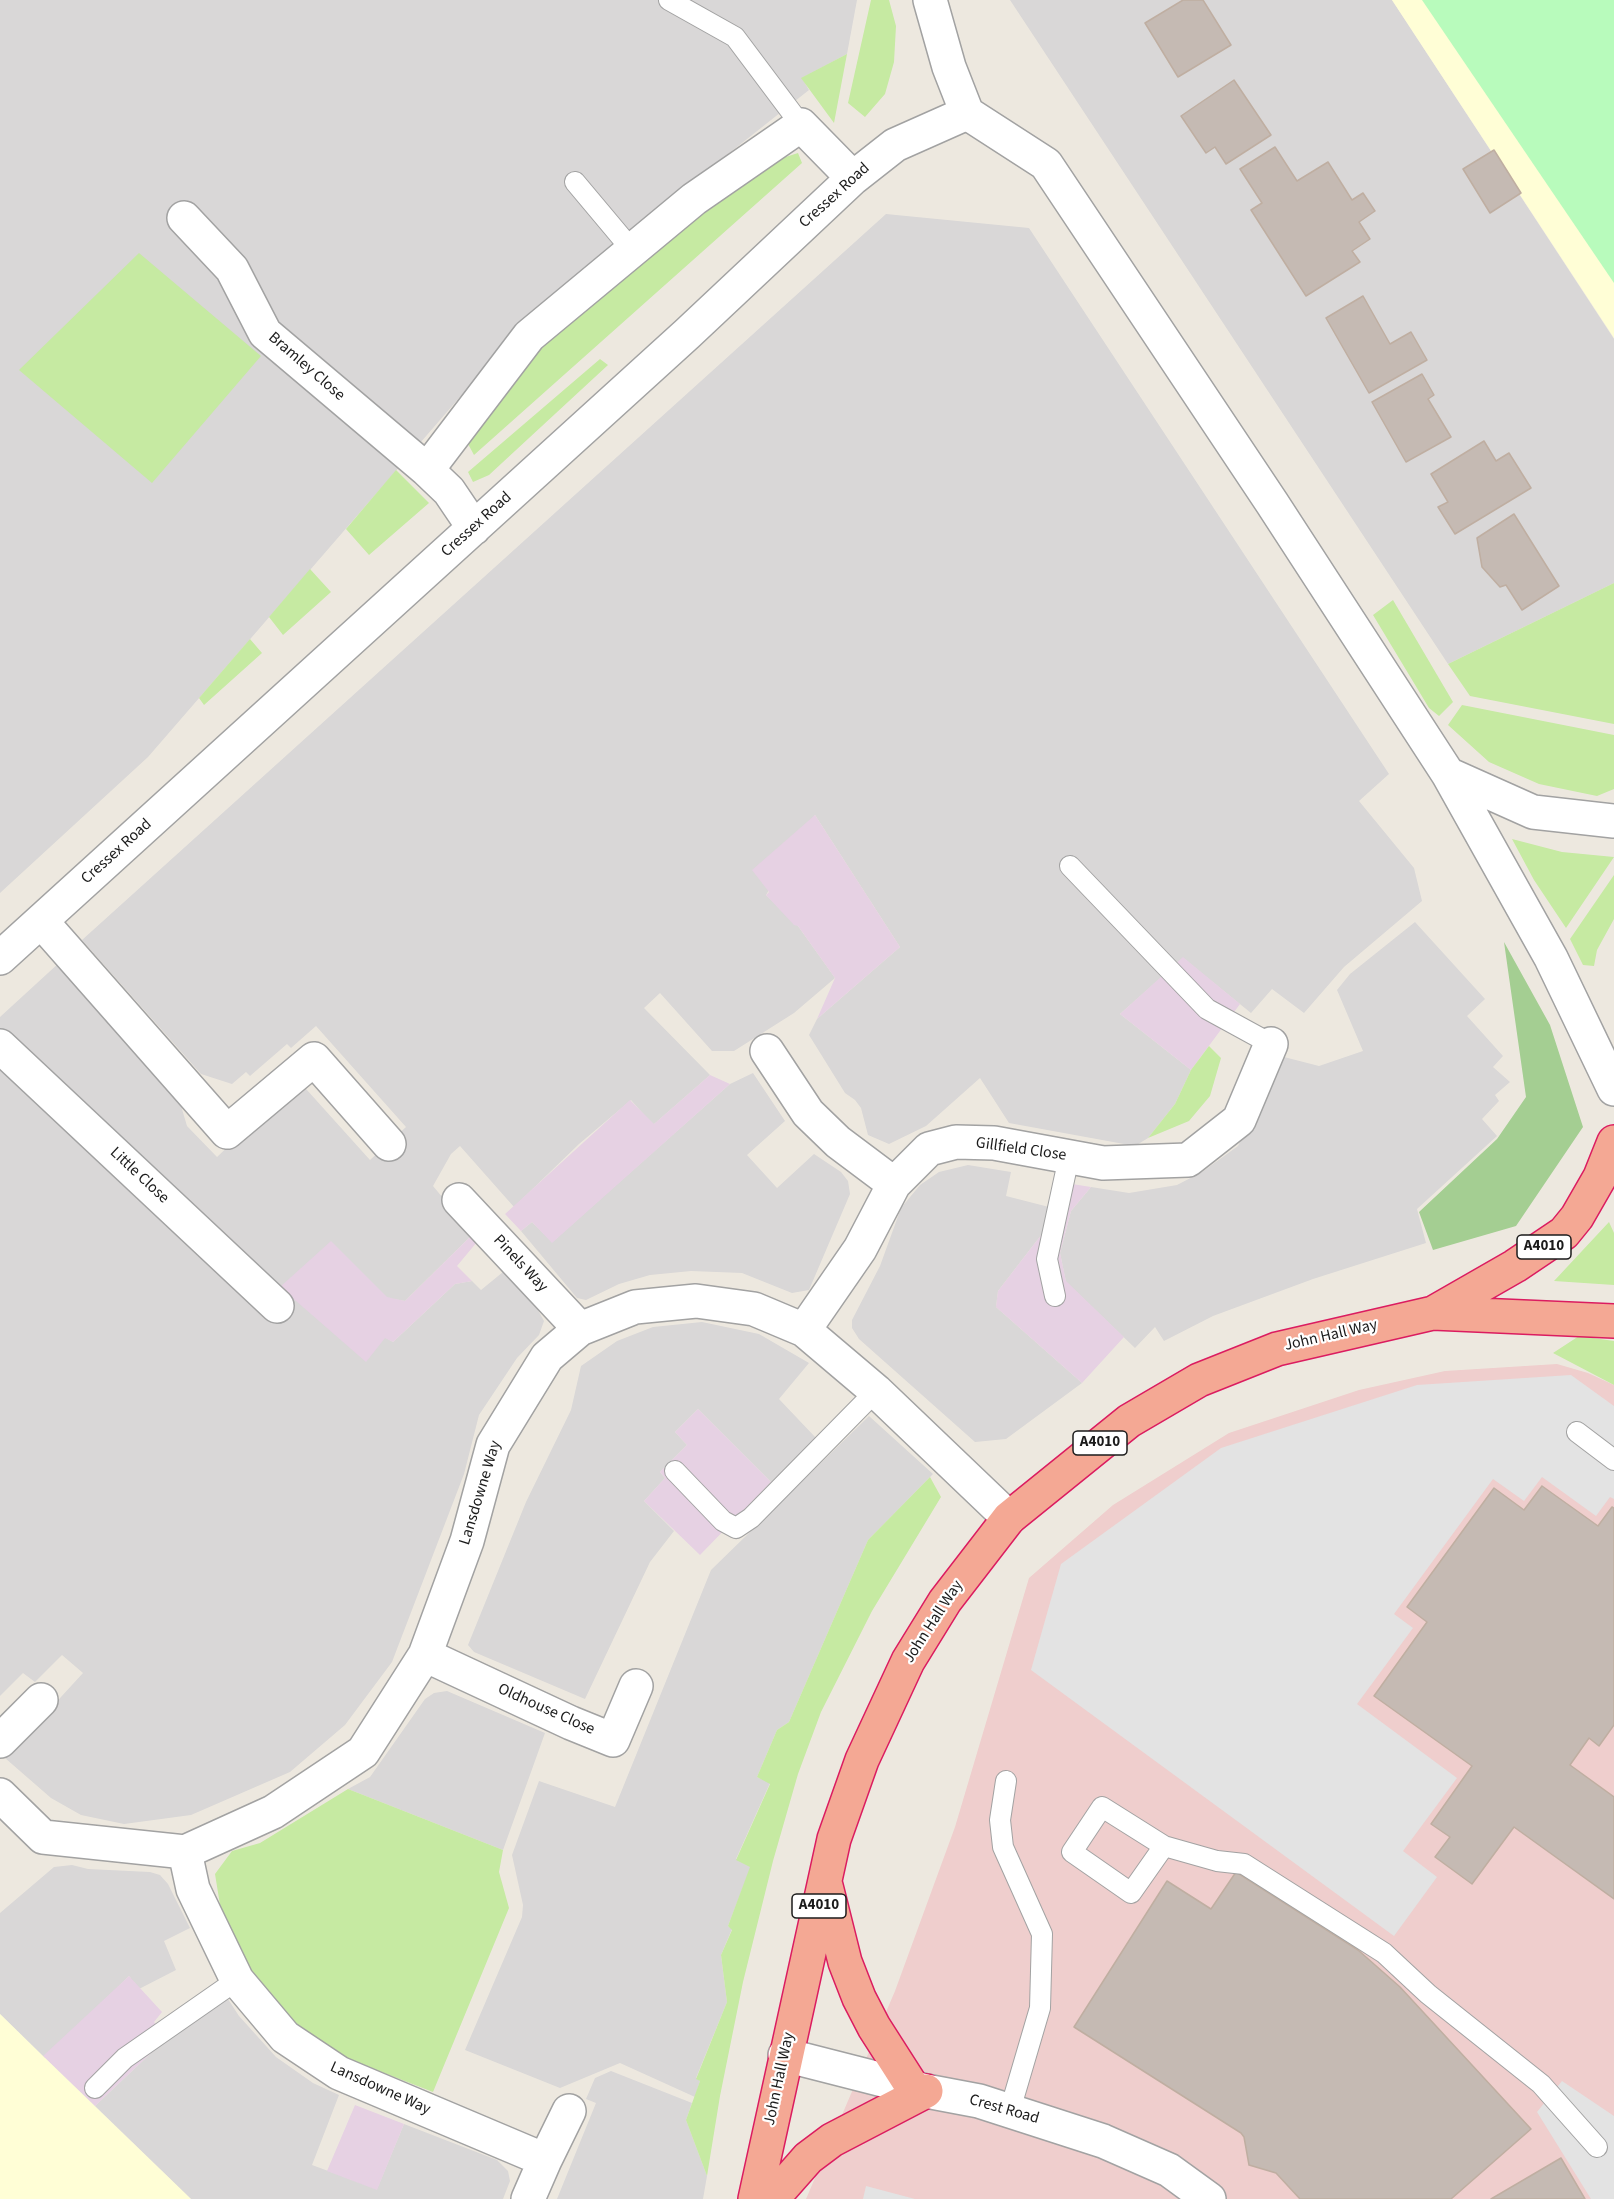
<!DOCTYPE html>
<style>
body{margin:0}
canvas{display:block;background:#ede8df}
</style>
<canvas width="1614" height="2199"></canvas>
<script>
const context = document.querySelector('canvas').getContext('2d');
context.lineJoin = 'round';
function fill(path, color) { context.fillStyle = color; context.fill(path, 'evenodd'); }
const poly = rows => new Path2D(rows.map(r => 'M' + r).join(''));
function trace(path, color, width, dash) { context.strokeStyle = color; context.lineWidth = width; context.lineCap = dash ? 'butt' : 'round'; context.setLineDash(dash || []); context.stroke(path); }
function write(font, color, halo, rows, align = 'center') {
  context.font = font + ' "Source Sans 3",sans-serif'; context.lineWidth = 4.5; context.setLineDash([]); context.textBaseline = 'middle'; context.strokeStyle = halo; context.fillStyle = color; for (const [text, x, y, turn = 0] of rows) {
    context.save(); context.translate(x, y); context.rotate((+turn || 0) * Math.PI / 180); context.textAlign = isNaN(turn) ? turn : align; if (halo) context.strokeText(text, 0, 0); context.fillText(text, 0, 0); context.restore();
  }
}
fill(poly([
 [0,0,857,0,847,54,802,78,809,90,580,271,541,310,537,308,148,757,0,893],
 [1010,0,1392,0,1614,339,1614,583,1448,664],
 [886,214,1029,228,1389,774,1359,801,1414,868,1422,901,1344,967,1304,1013,1272,989,1251,1013,1183,958,1120,1014,1191,1070,1175,1104,1148,1138,1135,1146,1009,1123,980,1078,926,1126,889,1144,868,1135,861,1108,855,1100,845,1093,809,1035,817,1019,900,947,815,815,766,895,798,926,835,978,794,1013,734,1051,712,1051,660,993,644,1008,710,1075,653,1125,631,1100,579,1144,514,1207,460,1146,451,1154,433,1186,473,1234,405,1301,387,1298,331,1242,386,1338,393,1342,455,1284,472,1281,481,1290,503,1272,534,1303,544,1321,539,1335,517,1358,479,1415,464,1474,392,1662,345,1725,290,1772,191,1815,124,1824,81,1815,51,1798,5,1758,83,1673,62,1655,35,1682,23,1673,0,1696,0,1017,60,962,179,1099,187,1126,217,1157,298,1080,370,1160,406,1127,316,1026,291,1048,287,1044,250,1076,246,1072,232,1084,201,1074,82,940],
 [1415,922,1485,999,1467,1016,1503,1056,1493,1067,1510,1082,1495,1095,1499,1101,1482,1119,1497,1136,1417,1209,1426,1243,1313,1279,1213,1316,1164,1341,1155,1327,1135,1348,1066,1282,1060,1253,1071,1211,1091,1187,1129,1193,1177,1185,1202,1172,1238,1146,1284,1057,1319,1066,1363,1051,1337,990,1350,974],
 [753,1073,785,1121,747,1155,777,1188,814,1154,841,1172,848,1181,850,1194,809,1290,792,1293,742,1273,691,1271,650,1275,619,1284,586,1300,577,1298,521,1231,532,1222,552,1242,730,1084],
 [968,1165,1011,1172,1006,1196,1049,1207,1045,1230,998,1291,996,1307,1082,1383,1006,1439,975,1442,859,1339,852,1328,852,1320,880,1266,901,1208,920,1185,939,1172],
 [702,1322,759,1334,809,1363,779,1399,816,1438,771,1482,698,1409,675,1432,687,1445,660,1472,665,1478,644,1501,674,1531,650,1562,585,1699,474,1652,468,1645,526,1502,571,1410,581,1366,617,1341,653,1327],
 [869,1416,933,1474,868,1540,789,1722,777,1730,757,1777,770,1783,736,1859,751,1866,728,1926,732,1929,721,1955,727,2002,696,2078,700,2081,695,2097,620,2063,560,2088,465,2050,522,1917,523,1905,512,1855,539,1781,615,1807,711,1570],
 [447,1691,545,1733,503,1850,348,1789,370,1777,425,1699,434,1693],
 [72,1865,88,1869,150,1872,160,1875,168,1884,190,1928,164,1941,176,1970,139,1989,129,1976,45,2058,0,2014,0,1913,54,1867],
 [226,1996,239,2016,276,2057,313,2083,339,2095,312,2165,377,2189,404,2124,497,2160,508,2171,510,2181,503,2199,191,2199,95,2106,167,2038],
 [611,2071,692,2103,686,2120,707,2176,703,2199,557,2199,596,2103,586,2099,595,2078]
]), '#d9d7d7');
fill(poly([
 [1557,1364,1588,1373,1614,1385,1614,2199,806,2199,895,1991,955,1827,1029,1578,1113,1505,1229,1433,1359,1390,1445,1371]
]), '#efcecd');
fill(poly([
 [815,815,900,947,817,1019,835,978,798,926,794,925,766,895,769,892,752,870],
 [1183,957,1240,1004,1191,1070,1120,1014],
 [710,1075,730,1084,552,1243,532,1222,521,1231,505,1214,630,1100,654,1124],
 [1053,1181,1091,1187,1071,1211,1060,1253,1066,1281,1124,1337,1082,1383,996,1307,998,1291,1045,1230],
 [473,1234,477,1242,457,1266,472,1281,455,1284,393,1342,385,1338,366,1362,280,1287,331,1241,387,1297,405,1301],
 [698,1409,771,1482,700,1555,644,1501,665,1478,660,1472,687,1445,675,1432],
 [129,1976,162,2012,154,2022,167,2038,95,2106,43,2056],
 [355,2105,404,2124,377,2190,327,2171]
]), '#e6d1e3');
fill(poly([
 [1392,0,1614,0,1614,338],
 [0,2014,45,2058,191,2199,0,2199]
]), '#fffed6');
fill(poly([
 [871,0,889,0,896,26,894,62,885,94,865,117,848,103],
 [847,54,834,123,801,78],
 [798,153,802,163,474,455,467,442,537,351,664,237,764,164],
 [139,253,261,356,152,483,19,370],
 [600,359,608,365,489,475,473,482,468,472],
 [396,470,429,503,369,555,346,529],
 [310,569,331,592,283,635,269,617],
 [1614,583,1614,724,1470,696,1448,664],
 [1393,600,1453,702,1439,716,1429,708,1373,615],
 [250,639,262,653,204,705,199,698],
 [1462,705,1614,735,1614,789,1597,796,1539,784,1489,762,1448,725],
 [1512,839,1562,852,1614,857,1566,928,1534,880],
 [1614,875,1614,919,1597,950,1594,966,1583,965,1570,939],
 [1209,1046,1221,1058,1210,1096,1189,1121,1148,1138,1175,1104,1191,1070],
 [1609,1222,1614,1233,1614,1285,1554,1281],
 [1579,1336,1614,1341,1614,1385,1553,1353],
 [930,1477,941,1497,872,1611,821,1712,798,1774,773,1861,743,1982,720,2096,707,2176,686,2120,700,2081,696,2079,727,2002,721,1955,732,1930,728,1926,750,1867,736,1860,770,1784,757,1777,777,1730,789,1722,868,1540],
 [348,1789,503,1850,499,1872,509,1908,433,2092,330,2052,282,2016,246,1968,221,1911,215,1874,232,1851,260,1843]
]), '#c6eaa2');
fill(poly([
 [1504,942,1550,1025,1583,1127,1516,1226,1433,1250,1419,1212,1497,1139,1526,1097]
]), '#a4ce92');
fill(poly([
 [1422,0,1614,0,1614,283]
]), '#b8fbbc');
fill(poly([
 [1571,1375,1614,1406,1614,1499,1610,1497,1596,1516,1542,1477,1524,1501,1493,1479,1394,1614,1413,1628,1357,1704,1457,1778,1403,1851,1437,1877,1394,1936,1031,1670,1061,1564,1221,1448,1417,1385],
 [1562,2081,1614,2116,1614,2199,1591,2199,1537,2112],
 [866,2186,915,2199,863,2199]
]), '#e3e3e3');
const building = poly([
 [1183,0,1203,0,1231,45,1178,77,1145,23,1183,0],
 [1234,80,1271,135,1226,164,1215,147,1206,153,1181,116,1234,80],
 [1275,147,1297,181,1328,162,1352,200,1363,193,1375,211,1359,222,1370,239,1352,251,1360,262,1306,296,1251,210,1262,203,1240,169,1275,147],
 [1494,150,1521,193,1490,213,1463,169,1494,150],
 [1363,296,1390,344,1411,332,1427,360,1369,393,1326,318,1363,296],
 [1422,374,1434,395,1428,399,1451,437,1406,462,1372,402,1422,374],
 [1484,441,1496,461,1509,453,1531,488,1455,534,1438,507,1448,502,1431,474,1484,441],
 [1514,514,1559,586,1522,610,1506,585,1500,587,1482,567,1477,538,1514,514],
 [1542,1486,1598,1526,1612,1507,1614,1508,1614,1725,1599,1746,1589,1738,1570,1765,1614,1797,1614,1899,1514,1827,1472,1884,1435,1857,1450,1837,1431,1824,1472,1766,1374,1696,1427,1622,1407,1607,1494,1488,1524,1510,1542,1486],
 [1236,1872,1358,1950,1400,1987,1531,2129,1451,2199,1300,2199,1276,2173,1249,2165,1244,2137,1241,2133,1074,2027,1167,1881,1211,1909,1236,1872],
 [1561,2158,1585,2199,1491,2199,1561,2158]
]);
fill(building, '#c5bab3');
trace(building, '#bfaea1', 1.5);
const service = poly([
 [669,0,735,37,801,125],
 [575,182,632,250],
 [1070,866,1207,1009,1271,1044],
 [1055,1296,1047,1259,1069,1157],
 [1577,1432,1614,1460],
 [675,1471,723,1521,736,1528,751,1518,876,1391],
 [1006,1781,1000,1820,1003,1847,1042,1934,1040,2008,1010,2110],
 [1164,1846,1131,1893,1072,1852,1102,1807,1164,1846,1217,1861,1244,1864,1384,1953,1428,1994,1541,2084,1597,2147],
 [95,2088,125,2058,237,1980]
]);
const minor = poly([
 [184,218,232,269,265,333,427,470],
 [474,528,449,491,427,470,529,336,694,199,801,125,853,178],
 [41,921,227,1132,314,1059,389,1144],
 [0,958,687,334,853,178,895,145,967,113],
 [0,1046,277,1306],
 [767,1051,808,1113,838,1142,894,1184],
 [459,1200,580,1329],
 [804,1330,860,1249,894,1184,929,1149,956,1142,994,1143,1103,1163,1188,1160,1239,1120,1271,1044],
 [425,1655,571,1723,613,1740,636,1686],
 [0,1741,41,1700],
 [0,1795,43,1837,185,1852],
 [545,2160,569,2111],
 [528,2199,545,2160,339,2073,285,2037,237,1980,193,1889,185,1852,273,1812,363,1752,425,1655,467,1541,493,1445,547,1357,580,1329,635,1307,696,1301,754,1309,804,1330,876,1391,1009,1518]
]);
const tertiary = poly([
 [930,0,949,67,967,113,1046,164,1272,503,1448,774,1551,958,1614,1089],
 [1448,774,1533,812,1614,821],
 [785,2055,926,2091,979,2101,1103,2141,1169,2170,1209,2199]
]);
const trunk = poly([
 [1433,1313,1515,1266,1564,1233,1577,1217,1600,1177,1614,1142],
 [826,1886,845,1962,859,1998,874,2027,913,2088],
 [755,2199,834,1839,862,1760,908,1661,945,1601,1009,1518,1129,1421,1199,1380,1277,1349,1433,1313,1614,1321],
 [772,2199,808,2158,832,2140,926,2091]
]);
trace(service, '#a2a2a2', 22);
trace(minor, '#a2a2a2', 36);
trace(tertiary, '#a2a2a2', 36);
trace(trunk, '#db1c60', 36);
trace(service, '#fff', 20);
trace(minor, '#fff', 33);
trace(tertiary, '#fff', 33);
trace(trunk, '#f4a894', 33);
for (const [x, y, w] of [
 [1544,1247,54],
 [1100,1443,54],
 [819,1906,54]
]) { const box = new Path2D(); box.roundRect(x - w / 2, y - 12, w, 24, 4.5); context.fillStyle = '#fff'; context.fill(box); trace(box, '#1b1b1b', 1.5); }
write('bold 15px', '#1b1b1b', null, [
 ["A4010",1544,1247],
 ["A4010",1100,1443],
 ["A4010",819,1906]
]);
write('16px', '#1b1b1b', '#fff', [
 ["Cressex Road",835,196,-42],
 ["Bramley Close",306,367,41],
 ["Cressex Road",477,525,-42],
 ["Cressex Road",117,852,-42],
 ["Gillfield Close",1021,1150,8],
 ["Little Close",139,1176,43],
 ["Pinels Way",520,1264,47],
 ["John Hall Way",1331,1336,-13],
 ["Lansdowne Way",481,1493,-73],
 ["John Hall Way",934,1622,-57],
 ["Oldhouse Close",546,1710,24],
 ["John Hall Way",780,2079,-78],
 ["Lansdowne Way",380,2089,24],
 ["Crest Road",1004,2110,16]
]);
</script>
